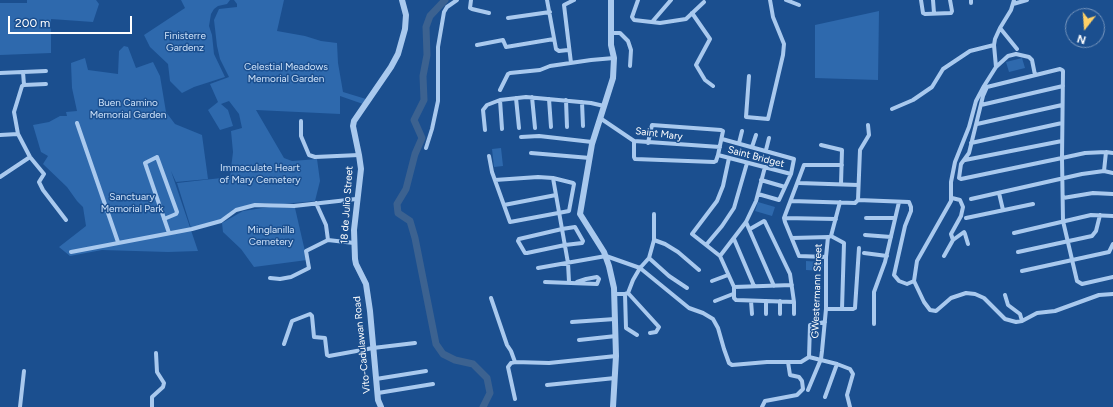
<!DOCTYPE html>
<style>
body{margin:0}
#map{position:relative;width:1113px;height:407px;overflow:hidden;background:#1b4f8f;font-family:Figtree,sans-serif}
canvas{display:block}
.north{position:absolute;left:1065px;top:8px;width:40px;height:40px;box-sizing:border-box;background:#1b4f8f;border:1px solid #7695bc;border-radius:50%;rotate:197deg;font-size:11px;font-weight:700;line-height:16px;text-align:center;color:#fff}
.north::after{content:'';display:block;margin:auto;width:14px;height:18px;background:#ffd166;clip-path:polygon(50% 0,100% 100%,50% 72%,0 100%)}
.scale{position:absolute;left:8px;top:16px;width:124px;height:18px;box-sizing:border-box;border:2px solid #fff;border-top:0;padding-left:5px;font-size:12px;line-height:14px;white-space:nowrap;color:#fff;-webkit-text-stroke:3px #1b4f8f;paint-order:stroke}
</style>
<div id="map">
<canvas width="1113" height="407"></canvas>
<div class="north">N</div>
<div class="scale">200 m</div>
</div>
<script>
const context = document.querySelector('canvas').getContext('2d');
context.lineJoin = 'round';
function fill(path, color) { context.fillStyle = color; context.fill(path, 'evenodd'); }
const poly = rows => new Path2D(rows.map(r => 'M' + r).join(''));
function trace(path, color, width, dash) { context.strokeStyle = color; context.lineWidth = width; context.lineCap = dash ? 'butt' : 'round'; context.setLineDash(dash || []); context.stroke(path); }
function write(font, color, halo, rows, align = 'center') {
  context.font = font + ' Figtree,sans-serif'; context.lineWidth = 3; context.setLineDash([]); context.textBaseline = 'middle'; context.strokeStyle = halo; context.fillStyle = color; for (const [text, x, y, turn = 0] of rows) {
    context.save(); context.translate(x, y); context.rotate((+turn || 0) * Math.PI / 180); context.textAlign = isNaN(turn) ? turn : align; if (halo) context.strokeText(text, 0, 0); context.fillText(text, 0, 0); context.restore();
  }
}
fill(poly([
 [27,0,96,0,99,4,93,22,51,19,51,53,0,55,0,3,27,3],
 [181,0,230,0,227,4,218,6,214,9,211,14,209,26,212,35,214,54,225,77,194,87,182,93,170,81,168,64,150,47,144,35,185,8],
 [234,0,284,0,277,31,305,36,321,41,337,43,338,63,343,92,366,99,363,104,340,96,340,114,256,110,284,158,292,161,317,159,320,181,315,201,283,204,264,203,234,209,221,220,191,228,177,183,230,177,233,152,231,131,242,128,239,114,229,101,221,104,228,110,233,126,220,130,208,110,218,102,210,84,229,77,220,59,217,46,214,20,219,9,237,7,237,4],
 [879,11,878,80,815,78,815,25],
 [124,46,128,47,136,68,153,62,160,76,166,112,175,124,202,135,208,179,176,182,171,171,198,251,168,252,102,250,70,256,59,247,86,226,83,207,77,201,67,187,43,164,48,156,41,152,33,125,49,122,60,116,67,116,66,112,77,111,72,88,71,63,85,58,88,70,118,74,119,51],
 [1022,58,1025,68,1009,72,1006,62],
 [501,148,503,166,494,167,492,149],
 [758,202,775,207,772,216,755,211],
 [269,207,295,208,307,260,254,267,241,249,223,232,222,223,243,211],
 [806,261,823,262,822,271,806,270]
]), '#2e69ad');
trace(poly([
 [445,0,430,16,426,27,427,55,423,76,424,100,414,120,422,138,415,154,406,189,397,204,398,213,410,221,415,238,436,344,443,354,455,360,473,364,487,378,490,393,483,407]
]), '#3c6290', 7);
trace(poly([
 [471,0,470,8,472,9,489,13],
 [547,0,556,49,559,51,568,50],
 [638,0,632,17,634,20,660,23,686,19,704,2],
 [786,0,799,5],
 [921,0,923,13,925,14,951,13,952,11,950,0],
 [933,0,934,13],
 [1014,0,1011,10,1000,28,995,39,994,45,996,67,984,86,976,101,969,127,955,162,951,182,951,201,917,261,914,281,924,302,930,310,936,311,951,298,966,293,975,294,984,298,1005,319,1016,322,1022,321,1037,313,1055,311,1099,295,1113,294],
 [971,3,971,0],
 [1013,4,1027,0],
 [692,13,710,39,696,65,705,80,713,86],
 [508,18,550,12],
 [652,22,671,0],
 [1000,28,1017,49],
 [611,33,620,33,628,41,631,50,630,66],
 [477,45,503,40,506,47,554,39],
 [571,63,564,5,574,0],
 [996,67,1008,56,1016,54,1029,57,1032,60,1035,75],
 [23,72,46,71],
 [0,73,23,72,24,85],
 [749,76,746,117,768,119,783,55,784,44,773,17,770,0],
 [46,84,24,85,22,86,14,112,18,134,30,157,44,174,39,182,43,190,66,220],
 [500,90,508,74,510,73,540,70,550,66,591,60,614,58],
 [532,97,535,128],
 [516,98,519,128],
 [549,99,551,127],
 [500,100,502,129],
 [566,100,567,127],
 [582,102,583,126],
 [981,105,1063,86],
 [892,109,913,100,932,87,943,69,970,51,994,45],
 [600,118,634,141,720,147],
 [301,121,301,136,309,155,315,157,359,155],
 [77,123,118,242],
 [977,124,1062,105],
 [485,130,483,110,487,105,500,100,526,97,591,103,604,106],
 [0,135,18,134],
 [521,137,539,136,592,142],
 [722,139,794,159,791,174,779,200,758,194],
 [634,141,634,157,635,159,714,162,716,161,718,155,723,131,721,130,652,125,648,143],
 [739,143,742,131],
 [971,143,1062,123],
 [821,145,842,150,841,184],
 [752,147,756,135],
 [426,148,432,129,438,101,438,47,444,12,447,7,457,0],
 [766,150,769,138],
 [531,153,590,158],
 [1113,153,1106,152,1085,153,1062,158,961,179,959,178,961,164,969,153,983,96,987,87,1060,69,1062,70,1063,71,1062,158,1063,221,1077,281,1082,284,1113,277],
 [718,155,791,174],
 [489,156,492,172,510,222,569,211,574,184,573,183,553,178,538,177,495,180],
 [729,158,723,186,717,201,692,234,720,256,734,287,734,298,736,300,794,302],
 [965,160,1062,141],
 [1104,171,1106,152],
 [0,177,30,157],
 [553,178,568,263,569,282],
 [761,180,785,187],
 [799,183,858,185],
 [999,193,1003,210],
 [952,198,960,200,963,207,961,216,951,234,953,240,964,232,965,234,968,244],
 [1063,198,1093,193,1113,194],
 [971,199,1082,174,1104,171,1113,173],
 [858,200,860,150,869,135,868,125],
 [791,201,855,203,858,200,909,202,911,207,911,211,905,226,894,275,899,281,907,284,914,281],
 [316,203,326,225,328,240],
 [504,205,556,195],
 [784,218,836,219],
 [866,218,895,218],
 [966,218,1033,204],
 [164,219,176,214,177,212,157,157,145,163,169,233],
 [746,222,774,286],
 [575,227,583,241,582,243,565,245,527,253,525,253,518,241,519,239,562,229,575,227],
 [750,229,764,221,765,222,790,274,794,302,794,314],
 [1014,233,1091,215,1113,216],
 [865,235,891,237],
 [831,236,844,243,842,309],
 [831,236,840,202],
 [792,238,829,237],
 [734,239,754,286],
 [654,240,665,244,678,252,699,270],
 [706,245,722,226,734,208,747,163],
 [71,252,192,229,221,221,236,210,255,205,294,206,356,199],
 [1018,252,1092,236,1096,231,1100,215],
 [864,253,887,256],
 [720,256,746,222,756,201,765,167],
 [944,256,953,240],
 [826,257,799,256,785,222,784,218,804,165,842,165],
 [649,258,669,276,687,288],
 [538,268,606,256,640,268,689,308,703,313,713,319,718,328,724,349,729,363,732,365,767,362,801,362,809,357,837,364,850,369,853,374,847,395,850,407],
 [1022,271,1109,252,1113,244],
 [270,278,280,279,291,277,309,268,306,251,328,240,354,243],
 [712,281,728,275],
 [545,282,597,284,599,279,597,277,586,279,577,282],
 [734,287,792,285],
 [628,293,659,327,656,332,650,333],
 [614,294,625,294],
 [1005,295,1008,305,1020,314,1022,321],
 [491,298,507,345,511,351,515,362],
 [715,301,733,294],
 [751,301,752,314],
 [766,301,766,314],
 [826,309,853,309,855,308,859,248],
 [780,314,780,301],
 [572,322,615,319],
 [874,324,874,292,885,262,899,202],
 [637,335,626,328,625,294,628,293,633,280,640,268,649,258,654,240,654,214],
 [579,340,616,336],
 [284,344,292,321,310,314,312,316,314,337,325,338,327,355,329,356,373,348,415,343],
 [809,357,810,325,825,322],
 [376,379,426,371],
 [547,385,615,378],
 [808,390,821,359,822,351,826,309,826,257,828,237],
 [378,393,433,384],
 [825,397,837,364],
 [515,399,508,367,511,363,515,362,549,363,616,356],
 [20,407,24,371],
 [152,407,152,397,163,387,164,383,157,372,156,353],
 [762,407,765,401,797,395,803,389,802,381,799,377,790,375,788,362]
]), '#a9c9ee', 4);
trace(poly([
 [611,0,611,45,614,58,613,78,592,144,580,214,604,252,609,266,614,288,616,356,613,407],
 [381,407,378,400,370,311,366,284,356,264,355,259,354,230,361,169,359,155,353,126,354,121,391,67,398,54,405,29,406,15,402,0]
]), '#a9c9ee', 6);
write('10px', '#cfe3fa', '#1b4f8f', [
 ["Finisterre",185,36],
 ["Gardenz",185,48],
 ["Celestial Meadows",286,67],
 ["Memorial Garden",286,79],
 ["Buen Camino",128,103],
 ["Memorial Garden",128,115],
 ["Immaculate Heart",260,168],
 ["of Mary Cemetery",260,180],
 ["Sanctuary",132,197],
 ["Memorial Park",132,209],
 ["Minglanilla",271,230],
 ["Cemetery",271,242]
]);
write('10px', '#fff', '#1b4f8f', [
 ["Saint Mary",659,134,7],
 ["Saint Bridget",756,157,15],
 ["18 de Julio Street",347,205,-86],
 ["GWestermann Street",817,291,-88],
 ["Vito-Cadulawan Road",362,345,-96]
]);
</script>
